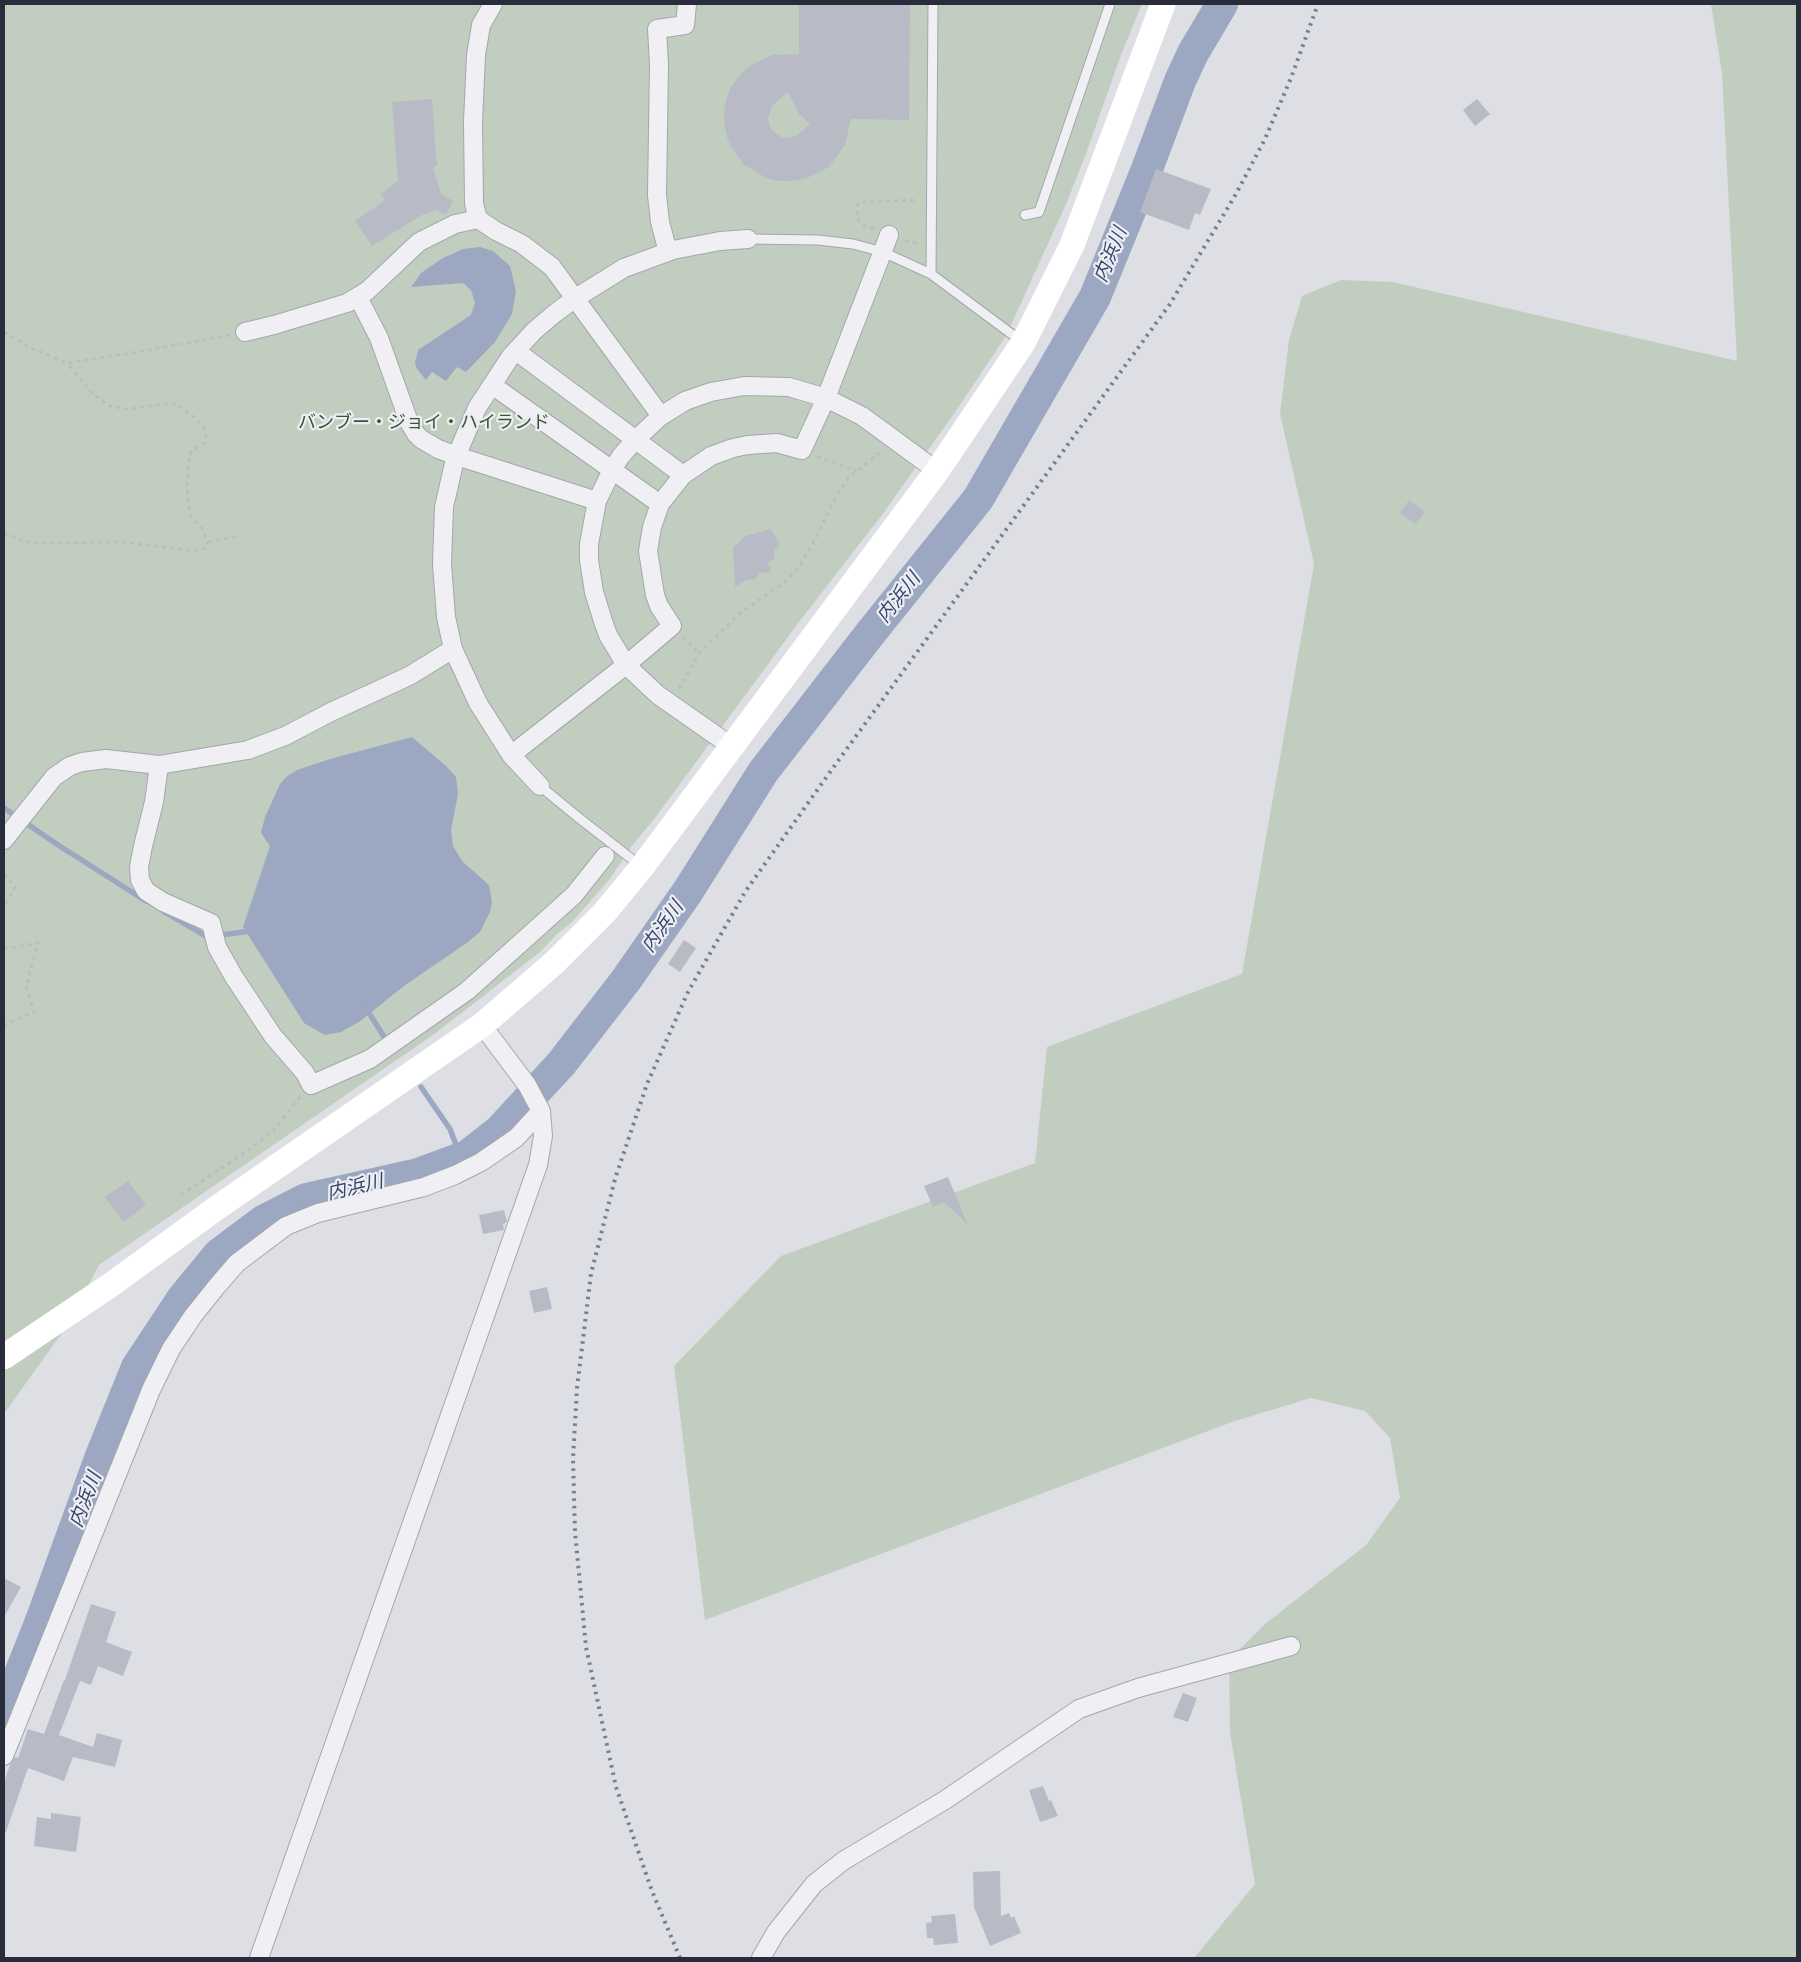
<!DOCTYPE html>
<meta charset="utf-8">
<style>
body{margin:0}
#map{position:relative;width:1801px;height:1962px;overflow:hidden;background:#dddfe5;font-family:Helvetica,sans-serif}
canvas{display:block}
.frame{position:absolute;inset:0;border:5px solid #292c3a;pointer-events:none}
</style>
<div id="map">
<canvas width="1801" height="1962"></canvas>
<div class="frame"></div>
</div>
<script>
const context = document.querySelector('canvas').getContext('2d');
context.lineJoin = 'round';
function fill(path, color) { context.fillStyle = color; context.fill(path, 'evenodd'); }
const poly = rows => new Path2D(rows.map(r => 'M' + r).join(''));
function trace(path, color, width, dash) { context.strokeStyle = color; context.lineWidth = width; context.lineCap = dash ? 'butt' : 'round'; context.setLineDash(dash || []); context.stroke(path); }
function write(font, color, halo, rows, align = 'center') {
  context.font = font + ' Helvetica,"Noto Sans JP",sans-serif'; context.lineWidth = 4.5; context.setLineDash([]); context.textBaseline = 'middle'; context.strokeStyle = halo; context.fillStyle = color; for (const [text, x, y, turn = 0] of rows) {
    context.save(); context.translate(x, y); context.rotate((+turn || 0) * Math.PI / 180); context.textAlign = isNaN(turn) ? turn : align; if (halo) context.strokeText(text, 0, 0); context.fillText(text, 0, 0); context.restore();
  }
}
fill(poly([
 [4,4,1142,4,1121,55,1087,151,1067,202,1006,336,956,411,882,515,799,622,655,818,631,847,609,880,572,922,556,935,540,952,433,1035,99,1265,69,1323,4,1414],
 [1711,4,1797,4,1797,1958,1194,1958,1255,1884,1230,1733,1229,1660,1265,1624,1366,1545,1400,1498,1390,1438,1365,1411,1311,1398,1232,1422,705,1620,674,1366,781,1256,1035,1163,1047,1047,1242,974,1314,564,1280,414,1289,340,1302,296,1341,280,1393,282,1737,361,1722,73]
]), '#c1cebf');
fill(poly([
 [480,247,493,251,510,266,516,291,512,314,495,342,466,372,457,367,446,381,432,372,426,380,417,369,415,363,418,350,471,315,475,303,471,290,463,283,411,287,421,273,443,258,463,249],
 [412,737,446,766,456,777,458,794,451,830,453,846,462,861,489,885,492,902,490,912,480,932,468,942,404,986,359,1022,341,1032,325,1035,304,1023,243,927,270,846,261,833,265,817,280,784,286,777,297,770,330,759]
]), '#9ca8c2');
trace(poly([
 [4,808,58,845,146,901],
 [163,911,207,937,251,931],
 [366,1008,386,1040],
 [421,1087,450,1129,461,1158]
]), '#9ca8c2', 5.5);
trace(poly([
 [4,1714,41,1621,101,1456,137,1367,182,1299,219,1254,263,1221,306,1199,418,1174,467,1156,499,1131,561,1064,626,980,688,891,763,772,869,635,978,499,1095,297,1147,169,1180,81,1193,53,1222,4]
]), '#9ca8c2', 32);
fill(poly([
 [799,4,910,4,909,120,851,119,845,145,829,167,805,179,792,181,779,181,766,178,743,164,728,141,725,127,724,114,726,100,731,87,739,76,749,66,772,55,799,54],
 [788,92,799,114,810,124,796,136,783,138,772,131,768,119,772,106],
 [432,99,437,166,433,167,441,194,453,201,446,215,436,210,420,216,372,246,355,221,385,200,381,194,398,181,392,102],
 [1477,99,1490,114,1475,126,1463,110],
 [1156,169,1211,189,1200,215,1195,213,1189,230,1140,212],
 [1409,500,1425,512,1415,524,1400,513],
 [771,529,780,544,774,551,775,558,768,563,771,572,759,573,756,579,746,580,735,587,733,548,745,536],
 [684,940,696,948,680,972,668,964],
 [948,1177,968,1225,944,1202,933,1207,924,1186],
 [128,1181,146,1205,123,1222,105,1197],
 [504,1210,507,1222,503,1224,504,1230,483,1234,479,1215],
 [547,1287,552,1309,534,1313,529,1291],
 [4,1578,21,1587,4,1617],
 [91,1604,116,1612,106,1642,132,1652,123,1676,98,1666,91,1685,80,1681,59,1735,93,1747,97,1733,122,1740,115,1767,73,1757,64,1781,28,1768,6,1832,4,1831,4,1782,10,1765,15,1757,18,1758,28,1729,44,1734,64,1680,65,1680],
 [1183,1693,1197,1698,1188,1722,1173,1717],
 [1043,1786,1049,1801,1051,1800,1058,1816,1040,1822,1029,1790],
 [51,1813,81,1817,76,1852,34,1846,37,1817,51,1819],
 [1000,1871,1001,1916,1009,1913,1011,1918,1014,1916,1021,1933,990,1946,974,1907,973,1872],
 [955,1914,958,1943,934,1945,933,1938,927,1938,926,1923,932,1922,931,1916]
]), '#b8bbc5');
const lane = poly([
 [1025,215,1039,212,1110,4],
 [748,239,818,240,853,244,883,252,931,274,1021,341],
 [931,274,933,4],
 [540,786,579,818,642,867]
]);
const street = poly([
 [493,4,481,25,476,55,473,122,474,204,478,219,496,231,522,244,552,267,661,416],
 [668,252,660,222,657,195,659,64,657,29,685,25,687,4],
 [358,297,379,338,409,422,416,434,421,439,438,449,457,456,597,501],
 [245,332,274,325,347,303,367,291,419,242,455,224,478,219],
 [516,351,683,475],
 [492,385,660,504],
 [731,746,658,695,626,665,608,635,603,621,594,592,589,560,589,544,597,501,612,470,621,456,635,440,661,416,685,401,711,392,744,386,789,387,826,398,862,416,937,471],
 [511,755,626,665,672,626,659,606,655,595,648,551,652,527,660,504,683,475,711,456,733,448,748,445,777,443,802,450,826,398,889,235],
 [159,765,154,802,143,846,139,867,140,880,146,891,163,902,211,923,217,947,234,977,273,1036,305,1073,311,1085,370,1059,467,991,574,895,605,856],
 [540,786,511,755,478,703,453,649,446,617,442,564,444,507,455,459,477,408,511,356,534,331,554,314,574,299,624,268,673,250,720,241,748,239],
 [4,840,54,777,70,766,82,762,106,759,159,765,248,750,285,736,331,712,409,676,453,649],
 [4,1756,151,1390,171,1349,193,1316,217,1286,237,1263,286,1226,318,1213,424,1187,455,1175,481,1162,516,1138,541,1111],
 [259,1958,538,1165,543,1136,541,1111,527,1085,482,1025],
 [761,1958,776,1932,814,1884,843,1861,945,1800,1079,1709,1138,1688,1291,1646]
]);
trace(lane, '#a3a6ae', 11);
trace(street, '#a3a6ae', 20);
trace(poly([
 [874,229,865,226,857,219,857,211,858,204,861,202,918,200],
 [905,241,916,243,917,241],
 [4,332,33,349,67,363,132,353,230,335],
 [817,456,856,471],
 [4,533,24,541,36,543,122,542,193,551,203,549,207,546,208,542,202,529,190,515,187,489,188,465,191,452,204,443,206,438,205,430,201,425,197,419,176,404,163,404,128,409,109,406,91,392,67,363],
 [208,542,240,536],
 [683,637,699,653],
 [679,689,699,653,739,614,785,582,799,567,813,543,835,499,849,477,881,452],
 [4,874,15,887,4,907],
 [4,949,38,943,26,986,34,1012,4,1025],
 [181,1195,250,1149,274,1130,300,1097]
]), '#bcbdc4', 3, [4, 4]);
trace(lane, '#f0f0f4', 9);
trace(street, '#f0f0f4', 18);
trace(poly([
 [4,1357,112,1284,218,1207,482,1025,554,963,605,912,642,867,937,471,1023,343,1072,245,1163,4]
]), '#fff', 25);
trace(poly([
 [680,1958,652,1891,616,1787,586,1647,575,1532,573,1459,577,1388,591,1274,615,1179,647,1084,688,992,745,892,830,772,1170,304,1236,194,1265,139,1291,78,1318,4]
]), '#797d8d', 4, [2.5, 5]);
write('18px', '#385437', '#eceef3', [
 ["バンブー・ジョイ・ハイランド",424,423]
]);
write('italic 19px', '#37456a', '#eceef3', [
 ["内浜川",1111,255,-68],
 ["内浜川",899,598,-52],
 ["内浜川",663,927,-55],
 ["内浜川",355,1188,-13],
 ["内浜川",86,1500,-69]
]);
</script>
